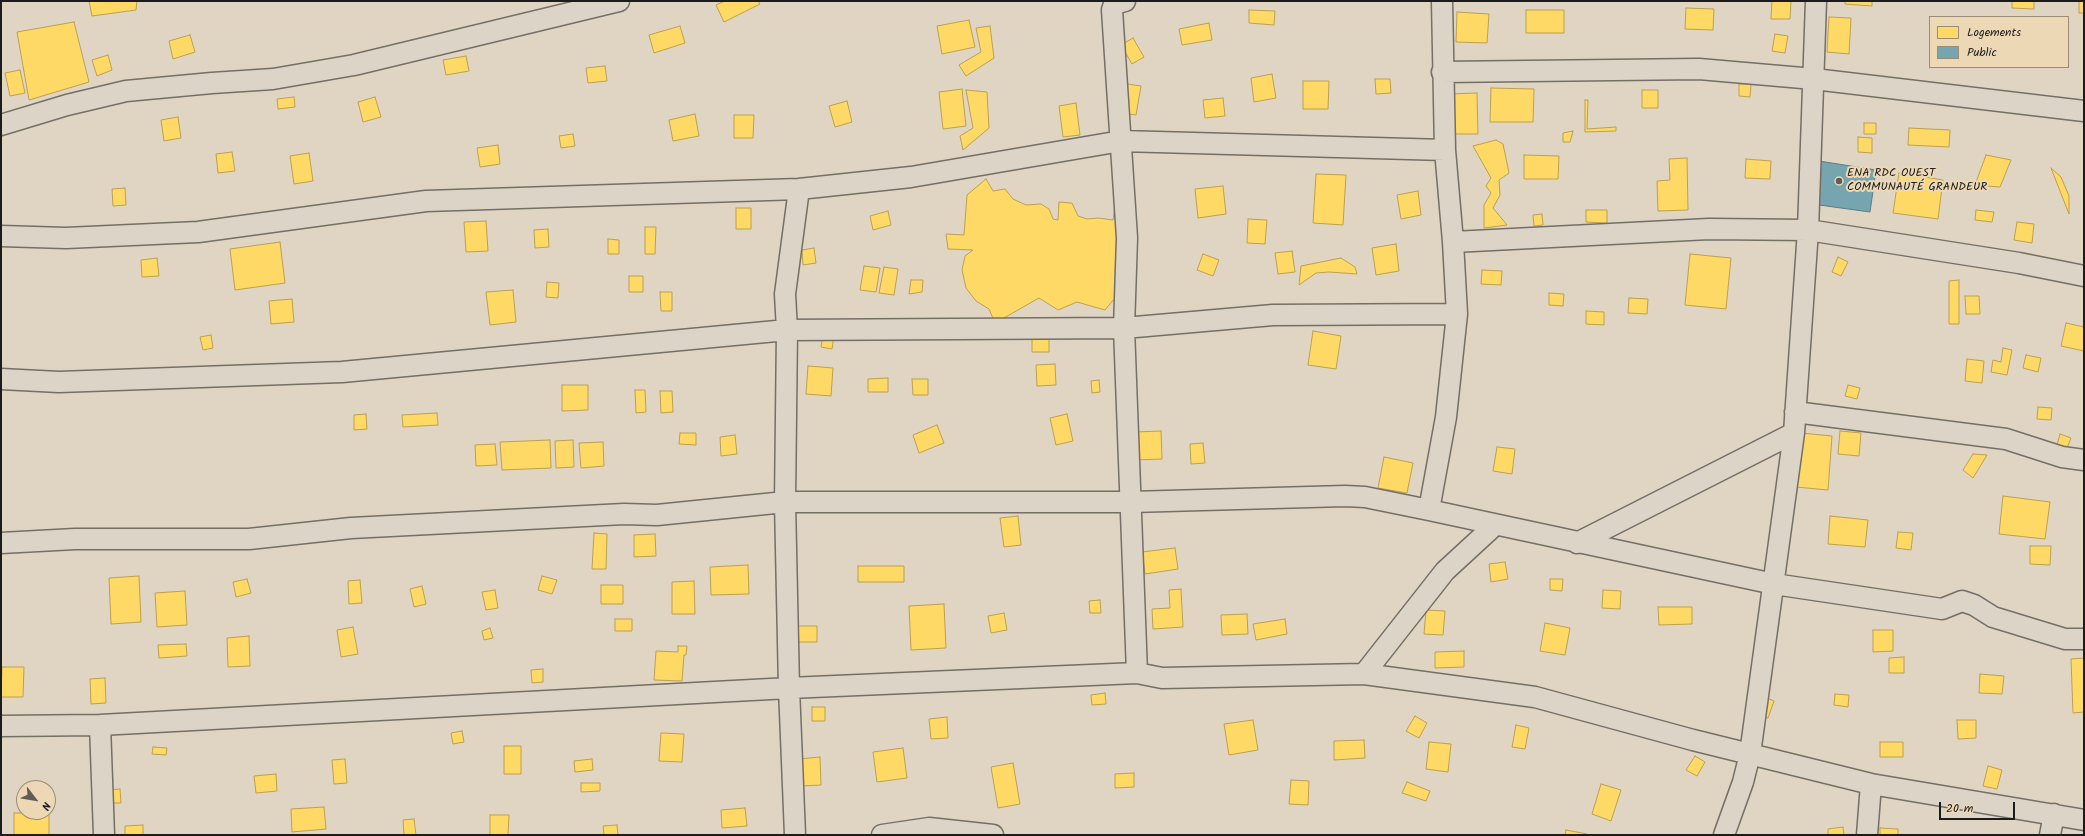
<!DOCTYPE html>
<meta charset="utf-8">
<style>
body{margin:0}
#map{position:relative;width:2085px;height:836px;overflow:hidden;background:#e0d5c3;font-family:Kalam,sans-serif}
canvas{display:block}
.frame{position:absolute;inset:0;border:2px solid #1c1c1c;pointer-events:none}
.legend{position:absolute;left:1929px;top:16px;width:140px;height:52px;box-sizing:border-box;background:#edd8b6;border:1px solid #998d78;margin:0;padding:5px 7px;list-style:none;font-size:12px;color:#1c1c1c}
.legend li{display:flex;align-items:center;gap:8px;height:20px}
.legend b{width:20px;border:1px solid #998d78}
.north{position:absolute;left:16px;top:780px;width:40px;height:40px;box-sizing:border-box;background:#edd8b6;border:1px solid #998d78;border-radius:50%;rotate:121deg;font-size:11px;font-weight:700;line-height:16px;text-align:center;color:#1c1c1c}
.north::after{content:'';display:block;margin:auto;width:14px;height:18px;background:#615d56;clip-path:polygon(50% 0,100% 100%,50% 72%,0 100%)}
.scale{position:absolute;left:1939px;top:802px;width:76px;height:18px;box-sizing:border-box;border:2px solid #1c1c1c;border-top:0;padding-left:5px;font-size:12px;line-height:14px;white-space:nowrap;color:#1c1c1c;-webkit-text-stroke:3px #edd8b6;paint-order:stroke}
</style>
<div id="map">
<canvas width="2085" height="836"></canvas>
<div class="frame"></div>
<ul class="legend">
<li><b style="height:11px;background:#ffd966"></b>Logements</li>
<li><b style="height:11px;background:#76a5af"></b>Public</li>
</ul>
<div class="north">N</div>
<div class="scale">20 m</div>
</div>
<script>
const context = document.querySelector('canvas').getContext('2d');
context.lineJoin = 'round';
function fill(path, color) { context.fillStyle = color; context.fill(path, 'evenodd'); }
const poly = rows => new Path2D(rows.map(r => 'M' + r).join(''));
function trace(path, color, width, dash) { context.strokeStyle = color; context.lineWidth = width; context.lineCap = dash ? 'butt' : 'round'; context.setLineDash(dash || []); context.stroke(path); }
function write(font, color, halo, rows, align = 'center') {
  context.font = font + ' Kalam,sans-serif'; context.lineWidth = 4; context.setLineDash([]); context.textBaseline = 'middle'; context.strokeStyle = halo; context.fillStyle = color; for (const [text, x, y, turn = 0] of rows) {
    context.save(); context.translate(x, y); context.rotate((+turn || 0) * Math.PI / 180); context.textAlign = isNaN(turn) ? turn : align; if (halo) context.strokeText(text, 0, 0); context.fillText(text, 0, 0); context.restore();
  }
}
const homes = poly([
 [89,1,137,1,136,10,92,16,89,1],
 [725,1,758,1,760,4,724,22,716,5,725,1],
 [1772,1,1791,1,1790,19,1771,19,1772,1],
 [1845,1,1872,1,1872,6,1845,4,1845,1],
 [2012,1,2034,1,2034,9,2012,8,2012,1],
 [2079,1,2084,1,2084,13,2079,13,2079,1],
 [1686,8,1714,9,1713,30,1685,29,1686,8],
 [1249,10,1275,11,1274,25,1249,23,1249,10],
 [1526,10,1564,10,1564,33,1526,33,1526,10],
 [1457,12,1489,14,1487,43,1456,42,1457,12],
 [1829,17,1851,18,1849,54,1827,52,1829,17],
 [969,20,975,47,942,54,937,26,969,20],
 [74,22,89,82,29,100,17,32,74,22],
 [1209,23,1212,40,1182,45,1179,29,1209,23],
 [680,26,685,43,654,53,649,35,680,26],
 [990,26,994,58,966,76,959,65,981,52,976,28,990,26],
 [1775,34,1788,36,1785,53,1772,51,1775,34],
 [190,35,195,52,173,59,169,41,190,35],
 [1133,38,1144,57,1132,64,1121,45,1133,38],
 [108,55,112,70,97,76,92,60,108,55],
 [466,56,469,71,446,75,443,60,466,56],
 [605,66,607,81,588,83,586,68,605,66],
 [20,70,25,93,10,96,5,73,20,70],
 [1272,74,1276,98,1254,102,1251,78,1272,74],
 [1375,79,1390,79,1391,93,1376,94,1375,79],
 [1303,81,1329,81,1328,109,1303,109,1303,81],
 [1127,84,1141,86,1136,115,1122,113,1127,84],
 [1739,84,1751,84,1750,97,1739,96,1739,84],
 [1491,88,1534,89,1533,122,1490,122,1491,88],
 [962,89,966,126,943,129,939,92,962,89],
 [966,90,987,92,989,128,963,150,960,136,973,128,966,90],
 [1642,90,1658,90,1658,108,1642,108,1642,90],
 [1477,93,1478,134,1450,134,1449,94,1477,93],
 [294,97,295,107,278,109,277,99,294,97],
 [375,97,381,117,363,122,358,102,375,97],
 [1223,98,1225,116,1205,118,1203,100,1223,98],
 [1585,100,1588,100,1587,129,1616,127,1616,131,1585,132,1585,100],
 [847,101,852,122,835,127,829,106,847,101],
 [1076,103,1080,135,1063,137,1059,106,1076,103],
 [695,114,699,136,673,141,669,120,695,114],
 [734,115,754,115,753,138,734,138,734,115],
 [178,117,181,138,164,141,161,120,178,117],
 [1864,123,1876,123,1876,134,1864,134,1864,123],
 [1909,128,1950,130,1949,147,1908,145,1909,128],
 [1573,131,1570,142,1563,142,1563,133,1573,131],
 [573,134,575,146,561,148,559,136,573,134],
 [1858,137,1872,138,1872,153,1858,152,1858,137],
 [1496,140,1503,144,1509,173,1499,180,1500,195,1493,208,1507,225,1484,228,1484,205,1491,193,1486,186,1491,178,1473,146,1496,140],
 [498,145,500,164,480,167,477,148,498,145],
 [232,152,235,171,218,173,216,154,232,152],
 [309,153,313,181,294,184,290,156,309,153],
 [1524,155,1559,156,1558,179,1524,179,1524,155],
 [1986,155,2011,160,2000,187,1975,185,1986,155],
 [1687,158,1688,210,1658,211,1657,181,1670,180,1669,159,1687,158],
 [1746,159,1771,161,1770,179,1745,178,1746,159],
 [2051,168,2061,177,2069,196,2069,214,2051,168],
 [1899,173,1943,180,1938,219,1893,213,1899,173],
 [1316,174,1346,175,1343,225,1313,223,1316,174],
 [986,179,993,191,1005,189,1013,199,1026,205,1041,204,1049,209,1053,219,1058,220,1059,202,1072,203,1078,216,1087,219,1098,218,1113,220,1115,205,1121,226,1119,293,1105,310,1077,302,1058,310,1039,298,995,323,989,309,976,301,966,288,962,270,965,256,973,250,948,249,946,234,964,235,967,195,986,179],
 [1223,186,1226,214,1198,218,1195,189,1223,186],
 [125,188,126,205,113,206,112,189,125,188],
 [1418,191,1421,215,1401,219,1397,195,1418,191],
 [736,208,751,208,751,229,736,229,736,208],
 [1586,210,1607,210,1607,223,1586,222,1586,210],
 [1976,210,1994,212,1992,222,1975,220,1976,210],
 [888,211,891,225,873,230,870,216,888,211],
 [1542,214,1543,225,1534,226,1533,215,1542,214],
 [1248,219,1267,220,1265,244,1247,243,1248,219],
 [486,221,488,251,466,252,464,222,486,221],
 [2017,222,2034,224,2032,243,2014,240,2017,222],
 [645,227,656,227,655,254,645,254,645,227],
 [548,229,549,247,535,248,534,230,548,229],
 [608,239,619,240,619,254,608,254,608,239],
 [280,242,285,283,235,290,230,249,280,242],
 [1396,244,1399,271,1376,275,1372,248,1396,244],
 [814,248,816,263,803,265,802,250,814,248],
 [1292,251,1295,272,1278,274,1275,253,1292,251],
 [1203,254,1219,260,1213,276,1197,270,1203,254],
 [1690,254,1731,258,1726,309,1685,305,1690,254],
 [1838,257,1848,262,1841,276,1832,272,1838,257],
 [157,258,159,276,142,277,141,260,157,258],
 [1341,258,1355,267,1357,274,1329,272,1316,273,1299,285,1301,266,1341,258],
 [864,266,880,268,876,292,860,290,864,266],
 [884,267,898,269,894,295,879,293,884,267],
 [1482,270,1502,271,1501,285,1481,284,1482,270],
 [629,276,643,276,643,292,629,292,629,276],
 [911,280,923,280,922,292,909,294,911,280],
 [1959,280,1959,324,1949,324,1949,281,1959,280],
 [547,282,559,283,558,298,546,297,547,282],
 [513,290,516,322,490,325,486,292,513,290],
 [660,292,672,292,672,311,661,311,660,292],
 [1549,293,1564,294,1563,306,1549,305,1549,293],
 [1965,296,1979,296,1980,314,1966,314,1965,296],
 [1629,298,1648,299,1647,314,1628,313,1629,298],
 [292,299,294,322,271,324,269,301,292,299],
 [1586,311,1604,312,1604,325,1586,324,1586,311],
 [2066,323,2084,327,2084,351,2061,346,2066,323],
 [1313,331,1341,336,1336,369,1308,365,1313,331],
 [211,335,213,348,203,350,200,337,211,335],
 [823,335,834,336,832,349,821,347,823,335],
 [1032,339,1049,339,1049,352,1032,352,1032,339],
 [2003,348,2012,350,2007,375,1991,372,1993,360,2001,362,2003,348],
 [2026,355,2041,358,2038,372,2023,368,2026,355],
 [1967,359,1984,361,1982,383,1965,381,1967,359],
 [1055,364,1056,385,1037,386,1036,365,1055,364],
 [808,366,833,368,831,396,806,394,808,366],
 [888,378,888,392,868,392,868,379,888,378],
 [912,379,928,379,928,395,913,395,912,379],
 [1099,380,1100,392,1092,393,1091,381,1099,380],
 [562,385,588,385,588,410,562,411,562,385],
 [1848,385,1860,388,1857,399,1845,396,1848,385],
 [635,390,645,390,646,412,636,413,635,390],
 [660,391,672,391,673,412,661,413,660,391],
 [2038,407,2052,408,2051,420,2037,419,2038,407],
 [437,413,438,425,403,427,402,415,437,413],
 [366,414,367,429,354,430,354,415,366,414],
 [1067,414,1073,441,1056,445,1050,418,1067,414],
 [937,425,944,443,919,453,913,435,937,425],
 [1161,431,1162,459,1135,460,1134,432,1161,431],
 [1840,431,1861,433,1859,456,1838,454,1840,431],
 [680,433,696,433,696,445,679,444,680,433],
 [1801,433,1832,436,1828,490,1796,487,1801,433],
 [2060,434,2071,438,2067,448,2057,445,2060,434],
 [735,435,737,454,721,456,720,437,735,435],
 [550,440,551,468,502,470,500,442,550,440],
 [573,440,574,467,556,468,555,441,573,440],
 [603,442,604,466,581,468,579,443,603,442],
 [1203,443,1205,463,1191,464,1190,444,1203,443],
 [495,444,497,465,476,466,475,445,495,444],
 [1497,447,1515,449,1512,474,1493,471,1497,447],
 [1973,454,1987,455,1973,478,1963,470,1973,454],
 [1384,457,1413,463,1407,493,1378,488,1384,457],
 [2003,496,2050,502,2045,539,1999,534,2003,496],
 [1018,516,1021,545,1004,547,1000,518,1018,516],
 [1830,516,1868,520,1865,547,1828,544,1830,516],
 [1898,532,1913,533,1911,550,1896,548,1898,532],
 [594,533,607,534,606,569,592,569,594,533],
 [655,534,656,556,634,557,634,535,655,534],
 [2030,546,2051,546,2050,565,2030,564,2030,546],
 [1175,548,1178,569,1145,574,1142,552,1175,548],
 [1505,562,1508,579,1491,582,1489,564,1505,562],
 [748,565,749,594,711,595,710,567,748,565],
 [858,566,904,566,904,582,858,582,858,566],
 [139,576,141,622,111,624,109,578,139,576],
 [542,576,557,580,552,594,538,590,542,576],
 [247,579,251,593,236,597,233,582,247,579],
 [1550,579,1563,579,1562,591,1550,590,1550,579],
 [360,580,362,603,349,604,348,581,360,580],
 [694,581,695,614,672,614,672,582,694,581],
 [601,585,623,585,623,604,601,604,601,585],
 [422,586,426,604,414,607,410,589,422,586],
 [1181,589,1183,627,1153,629,1152,609,1170,608,1169,590,1181,589],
 [495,590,498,608,486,610,482,592,495,590],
 [1603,590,1621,591,1620,609,1602,608,1603,590],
 [185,591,187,625,157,627,155,593,185,591],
 [1100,600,1101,613,1090,613,1089,601,1100,600],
 [944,604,946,648,911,650,909,606,944,604],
 [1658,607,1692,607,1692,624,1659,625,1658,607],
 [1426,610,1445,611,1443,635,1424,634,1426,610],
 [1004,613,1007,630,991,633,988,616,1004,613],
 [1247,614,1248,634,1222,635,1221,615,1247,614],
 [615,619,632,619,632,631,615,631,615,619],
 [1285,619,1287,634,1256,640,1253,624,1285,619],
 [1545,623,1570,628,1565,655,1540,651,1545,623],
 [792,626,817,626,817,642,792,642,792,626],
 [353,627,358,654,341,657,337,630,353,627],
 [490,628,493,638,484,640,482,631,490,628],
 [1873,630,1893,630,1893,651,1873,652,1873,630],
 [249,636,250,666,228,667,227,638,249,636],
 [186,644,187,656,159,658,158,645,186,644],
 [678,646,687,646,686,655,684,655,682,681,654,680,656,651,678,652,678,646],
 [1464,651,1464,667,1435,668,1435,652,1464,651],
 [1904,657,1904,673,1889,673,1889,658,1904,657],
 [2084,658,2084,712,2073,713,2071,659,2084,658],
 [2,667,24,667,23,697,1,697,2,667],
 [543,669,543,682,532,683,531,670,543,669],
 [1980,674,2004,676,2002,694,1979,693,1980,674],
 [105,678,106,703,91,704,90,679,105,678],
 [1105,693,1106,704,1092,705,1091,695,1105,693],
 [1835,694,1849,695,1848,707,1834,705,1835,694],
 [1767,698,1774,701,1768,718,1761,715,1767,698],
 [812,707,825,707,825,721,812,721,812,707],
 [1415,716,1427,723,1419,738,1406,731,1415,716],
 [947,717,948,738,931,739,929,719,947,717],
 [1253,720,1258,750,1229,755,1224,724,1253,720],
 [1957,720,1976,720,1976,738,1958,739,1957,720],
 [1516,725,1529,728,1525,749,1512,747,1516,725],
 [462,731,464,742,453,744,451,733,462,731],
 [661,733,684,734,682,762,659,761,661,733],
 [1364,740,1365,758,1334,760,1334,741,1364,740],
 [1429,742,1451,744,1448,772,1426,769,1429,742],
 [1880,742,1903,742,1903,757,1880,757,1880,742],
 [504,746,521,746,521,774,504,774,504,746],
 [153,747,167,748,166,755,152,754,153,747],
 [903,748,907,778,877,782,873,752,903,748],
 [1695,756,1705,762,1697,776,1686,770,1695,756],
 [820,757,821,785,801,786,799,759,820,757],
 [345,759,347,783,334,784,332,760,345,759],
 [592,759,593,770,575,772,574,761,592,759],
 [1013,763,1020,804,998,808,991,767,1013,763],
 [1988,766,2002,770,1997,789,1983,786,1988,766],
 [1134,773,1134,787,1115,788,1115,774,1134,773],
 [276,774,277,791,256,793,254,776,276,774],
 [1291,780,1309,781,1308,805,1289,804,1291,780],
 [1407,782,1430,791,1426,801,1402,793,1407,782],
 [581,783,600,783,600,791,581,792,581,783],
 [1601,784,1621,790,1611,821,1592,814,1601,784],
 [120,789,121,803,109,803,109,790,120,789],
 [324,807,326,829,292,832,291,809,324,807],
 [745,808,747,826,722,828,721,810,745,808],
 [14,813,49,813,49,835,14,835,14,813],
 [490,815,509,815,508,835,490,835,490,815],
 [414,819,416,835,404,835,403,820,414,819],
 [143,825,143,835,125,835,125,826,143,825],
 [617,825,618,835,604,835,603,826,617,825],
 [1843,827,1844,835,1828,835,1828,829,1843,827],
 [1880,828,1898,829,1898,835,1880,835,1880,828],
 [1566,830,1587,834,1587,835,1565,835,1566,830]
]);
fill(homes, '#ffd966');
trace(homes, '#bba050', 1);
const public = poly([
 [1819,161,1876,170,1870,212,1812,204,1819,161]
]);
fill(public, '#76a5af');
trace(public, '#5b7c83', 1);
const street = poly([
 [1125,1,1114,4,1112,10,1127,238,1124,328,1137,673],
 [1442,72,1699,69,1814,79,2084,111],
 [1,125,67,105,126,91,212,83,273,79,354,65,619,1],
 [1,236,66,238,198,232,426,201,799,189,911,177,1121,141,1445,150],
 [1453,242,1709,229,1808,230,2019,263,2084,276],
 [1,379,59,382,342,372,787,330,1124,328,1273,315,1457,314],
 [1795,412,2006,439,2062,457,2084,460],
 [1429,510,1446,417,1457,314,1453,242,1445,150,1442,1],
 [1,543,75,539,249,539,351,528,624,514,657,515,785,502,1131,502,1345,496,1365,497,1429,510,1774,584,1942,609,1962,601,1974,605,1993,617,2065,639,2084,639],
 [1577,543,1794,433],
 [1364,674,1445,571,1495,525],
 [100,725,104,835],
 [1,726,100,725,789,688,1137,673,1162,678,1364,674,1535,697,1693,740,1871,784,2084,820],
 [795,835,789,688,785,502,787,330,785,294,799,189],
 [882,835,929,828,993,835],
 [1724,835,1743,782,1750,754,1794,433,1808,230,1816,1],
 [1867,835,1871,784],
 [2050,835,2054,814]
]);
trace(street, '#746f67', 23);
trace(street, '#dcd4c7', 20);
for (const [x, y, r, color] of [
 [1839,181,4,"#615d56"]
]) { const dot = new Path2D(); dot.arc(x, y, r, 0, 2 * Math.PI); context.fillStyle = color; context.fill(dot); trace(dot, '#edd8b6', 1.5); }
write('12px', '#1c1c1c', '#edd8b6', [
 ["ENA RDC OUEST",1847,174],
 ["COMMUNAUTÉ GRANDEUR",1847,188]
], 'left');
</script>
